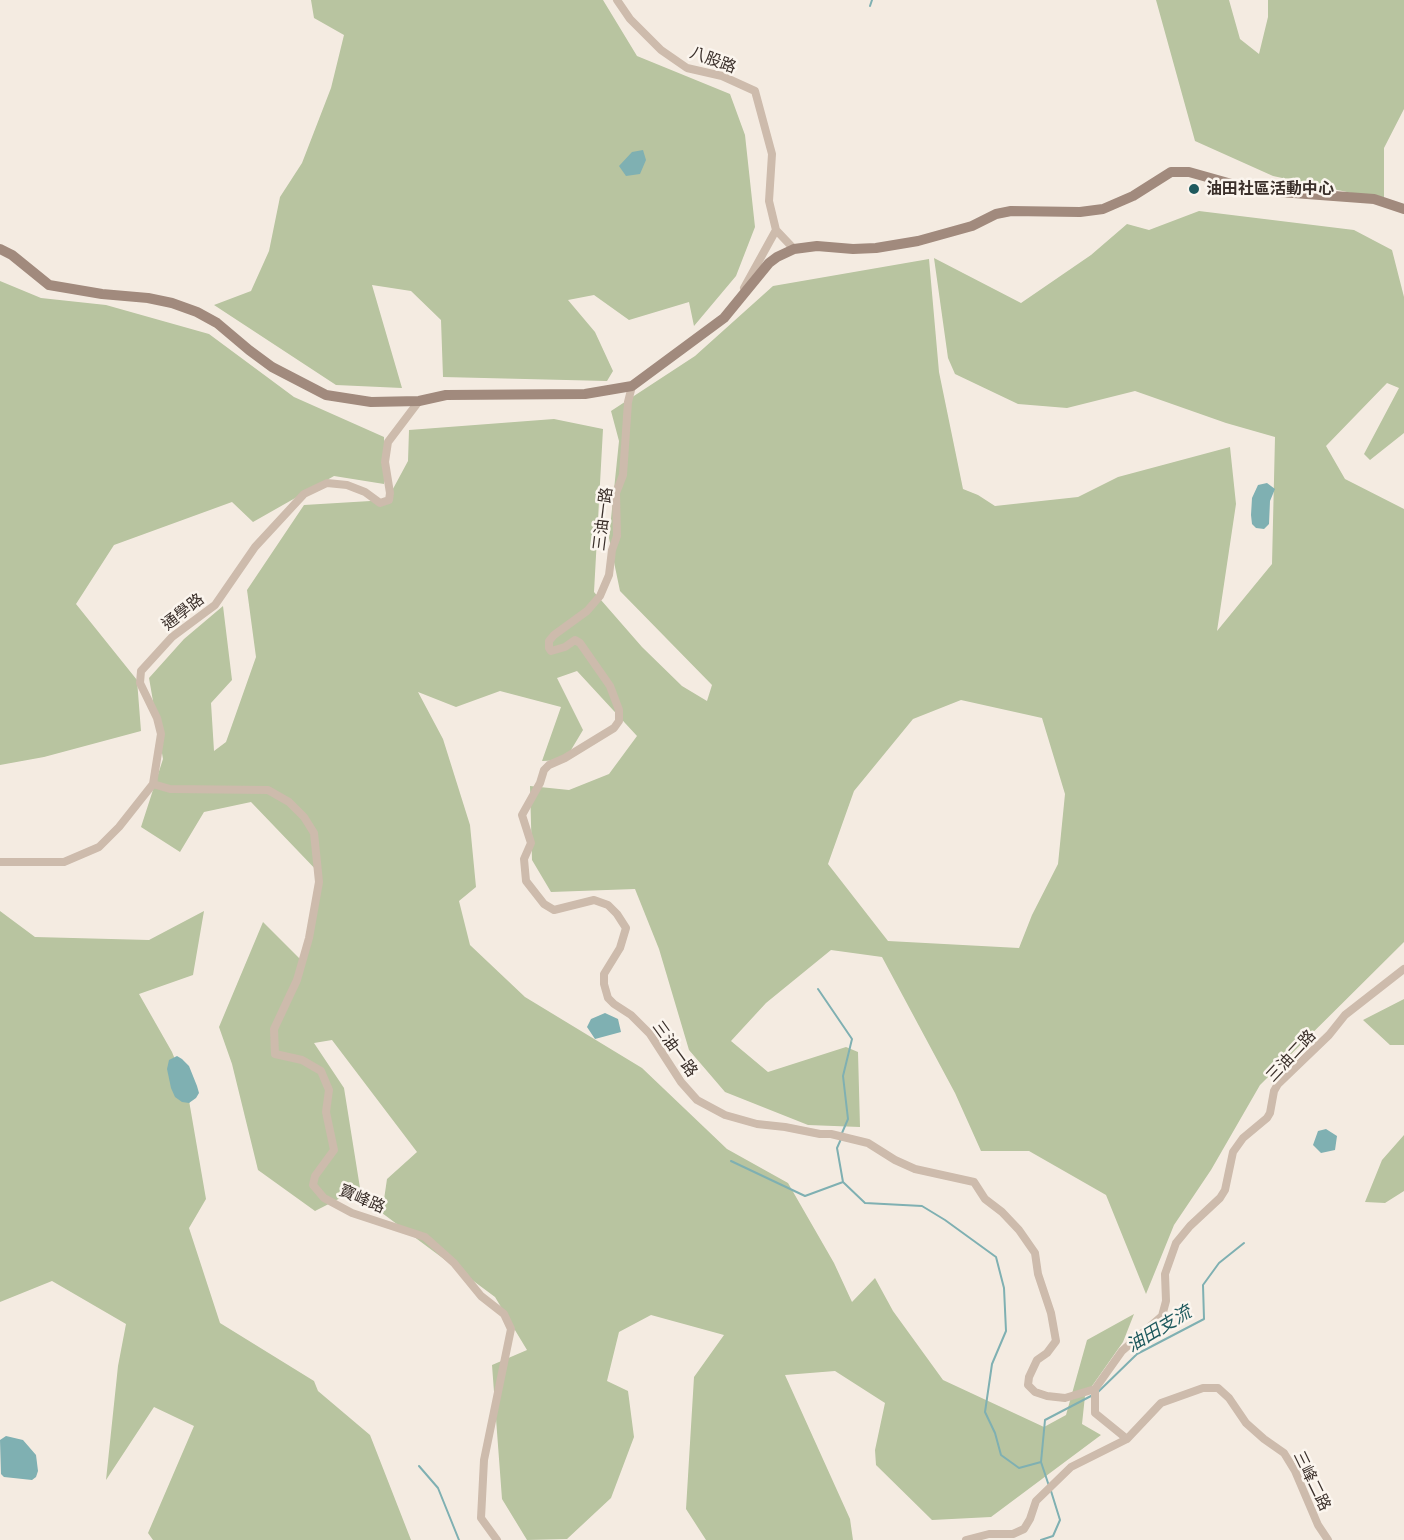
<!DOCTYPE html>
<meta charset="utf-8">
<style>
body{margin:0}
canvas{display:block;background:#f4ebe1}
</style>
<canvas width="1404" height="1540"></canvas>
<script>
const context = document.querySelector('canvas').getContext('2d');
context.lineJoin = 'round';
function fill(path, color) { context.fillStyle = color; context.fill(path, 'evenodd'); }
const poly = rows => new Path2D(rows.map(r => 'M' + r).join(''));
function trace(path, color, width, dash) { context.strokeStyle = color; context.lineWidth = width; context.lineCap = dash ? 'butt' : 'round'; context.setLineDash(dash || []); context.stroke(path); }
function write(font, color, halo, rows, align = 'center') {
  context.font = font + ' "Golos Text","Noto Sans TC",sans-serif'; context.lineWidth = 5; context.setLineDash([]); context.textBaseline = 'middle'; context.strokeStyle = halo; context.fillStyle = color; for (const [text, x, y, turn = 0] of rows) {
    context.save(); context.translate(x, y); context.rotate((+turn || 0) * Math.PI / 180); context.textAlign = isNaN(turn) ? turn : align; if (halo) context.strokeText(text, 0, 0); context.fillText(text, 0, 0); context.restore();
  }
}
fill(poly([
 [311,0,603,0,637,56,730,94,745,135,755,227,736,276,694,326,689,302,629,320,594,295,568,300,595,332,613,371,607,381,443,377,441,320,411,291,372,285,402,388,336,385,214,305,251,291,269,251,280,197,302,163,331,88,344,35,314,18],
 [1156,0,1229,0,1240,39,1259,54,1268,17,1268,0,1404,0,1404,109,1384,148,1384,200,1273,176,1195,141],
 [1199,211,1354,230,1392,250,1404,297,1404,433,1370,460,1364,454,1399,388,1387,383,1326,446,1345,479,1404,509,1404,942,1260,1085,1211,1170,1174,1225,1146,1294,1106,1195,1029,1151,981,1151,955,1093,882,957,831,950,766,1003,731,1041,768,1072,846,1047,858,1052,860,1127,808,1125,725,1092,689,1050,659,949,635,889,551,892,532,860,530,786,569,790,609,774,637,736,577,671,557,678,583,730,565,760,542,761,561,707,500,691,456,707,418,692,443,739,470,825,476,887,459,901,470,945,525,997,642,1068,727,1149,788,1183,834,1263,852,1302,875,1278,893,1311,943,1380,1044,1427,1066,1415,1087,1340,1134,1314,1123,1342,1085,1396,1082,1424,1101,1435,991,1517,932,1520,876,1465,875,1450,885,1403,835,1371,785,1375,850,1519,853,1540,706,1540,686,1509,694,1377,724,1335,651,1315,619,1332,607,1381,628,1391,634,1437,611,1498,567,1539,527,1540,502,1499,492,1365,527,1350,495,1297,382,1213,387,1179,417,1152,332,1040,314,1043,344,1088,360,1188,315,1211,258,1170,232,1064,219,1027,263,922,304,963,321,875,251,802,204,812,180,852,141,827,163,759,149,678,184,639,223,606,232,680,211,703,214,751,226,742,256,657,247,590,304,505,387,500,408,461,409,430,554,419,603,429,594,592,642,647,682,686,707,701,712,685,620,591,609,538,619,441,611,411,695,356,773,286,929,259,939,372,963,489,978,495,995,506,1078,497,1118,477,1230,447,1236,504,1217,631,1272,564,1275,437,1226,423,1135,391,1067,408,1018,404,955,374,948,358,934,258,1021,303,1091,255,1127,224,1149,230],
 [961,700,1042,718,1065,794,1058,864,1032,915,1019,948,888,941,828,864,854,791,913,719],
 [0,281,41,298,106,305,209,334,294,397,384,437,384,484,334,476,253,522,232,502,114,545,76,604,137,680,141,731,44,757,0,765],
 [0,911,35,937,149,940,204,911,193,975,139,994,172,1052,187,1089,206,1199,189,1228,220,1323,314,1381,318,1391,370,1435,411,1540,153,1540,148,1533,194,1426,154,1407,106,1480,118,1366,126,1324,52,1281,0,1302],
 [1404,999,1404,1045,1390,1045,1363,1020],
 [1404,1135,1404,1191,1385,1203,1365,1202,1382,1160]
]), '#b8c4a0');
fill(poly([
 [643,150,646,160,640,174,626,176,619,166,632,152],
 [1267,483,1275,489,1270,501,1269,524,1264,529,1256,528,1252,524,1251,515,1252,498,1258,485],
 [605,1013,618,1019,621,1032,595,1039,587,1027,591,1019],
 [177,1056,182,1059,189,1066,197,1086,199,1093,196,1098,189,1103,182,1102,175,1097,171,1088,167,1069,169,1060],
 [1326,1129,1337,1136,1335,1150,1321,1153,1313,1145,1318,1131],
 [6,1436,23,1440,36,1455,38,1471,36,1477,32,1480,4,1477,1,1474,0,1440]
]), '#7fb0b2');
trace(poly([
 [870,6,872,0],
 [818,989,852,1039,843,1076,848,1119,842,1133],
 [841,1139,837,1148,843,1182,865,1203,922,1206,945,1220,996,1257,1004,1288,1006,1331,992,1364,985,1412,995,1433,1001,1455,1019,1468,1041,1462],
 [731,1161,805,1196,843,1182],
 [1097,1393,1137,1354,1204,1319,1203,1285,1219,1263,1244,1243],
 [419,1466,438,1488,459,1540],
 [1049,1486,1041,1462,1045,1420,1091,1396],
 [1041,1540,1053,1536,1060,1520,1051,1491]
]), '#7fb0b2', 2);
trace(poly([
 [617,0,630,19,661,50,687,68,722,76,755,91,772,154,769,201,776,230,794,249],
 [744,288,776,230],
 [632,386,628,402,623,475,616,493,617,536,612,550,609,575,600,596,587,611,554,635,549,641,549,648,551,651,565,647,575,640,580,643,610,686,619,710,619,721,614,728,565,758,549,765,544,770,540,783,522,815,531,843,524,859,526,881,544,904,554,910,594,900,608,905,617,914,626,928,620,948,604,974,604,984,608,998,614,1004,631,1015,650,1034,681,1082,697,1100,725,1115,757,1124,785,1127,820,1134,831,1134,868,1143,895,1160,915,1169,974,1182,985,1199,1002,1212,1019,1230,1035,1253,1038,1274,1051,1313,1056,1341,1047,1353,1037,1360,1029,1377,1028,1385,1035,1392,1047,1396,1065,1398,1095,1389],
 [153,784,170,789,268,790,289,802,304,817,314,833,319,882,309,938,297,980,274,1029,275,1054,302,1060,321,1071,329,1090,326,1112,334,1150,315,1176,313,1185,324,1198,352,1213,425,1237,454,1263,481,1296,504,1314,511,1329,484,1460,481,1518,497,1540],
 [0,862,64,862,99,847,119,827,153,784,161,734,157,718,140,683,141,671,172,637,215,605,255,547,304,494,327,483,347,485,365,492,380,503,389,500,390,493,385,462,388,442,419,401],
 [1127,1439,1095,1413,1095,1389,1122,1351,1162,1316,1166,1301,1165,1274,1176,1243,1190,1226,1220,1198,1225,1190,1233,1152,1243,1138,1267,1118,1270,1113,1274,1091,1278,1084,1329,1035,1345,1015,1404,969],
 [966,1540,989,1534,1013,1534,1024,1529,1030,1519,1036,1501,1071,1467,1127,1439,1161,1403,1203,1388,1218,1388,1229,1398,1246,1423,1264,1439,1284,1453,1295,1471,1318,1525,1328,1540]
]), '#cdbbac', 8);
trace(poly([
 [0,249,12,255,49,285,102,294,148,298,172,303,197,312,217,323,249,350,272,367,326,395,371,402,419,401,446,395,585,394,632,386,724,318,769,263,777,257,794,249,817,246,853,249,876,248,918,241,972,226,996,214,1011,211,1080,212,1103,209,1133,196,1171,172,1189,172,1253,190,1374,199,1404,209]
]), '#a18a7d', 10);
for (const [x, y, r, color] of [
 [1194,189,6,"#1f5a5e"]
]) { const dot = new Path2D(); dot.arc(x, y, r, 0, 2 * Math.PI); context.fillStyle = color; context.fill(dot); trace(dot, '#fbf5ee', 2); }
write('16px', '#3b302b', '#fbf5ee', [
 ["八股路",713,60,20],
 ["三油一路",603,519,-83],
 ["通學路",183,612,-38],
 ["三油一路",675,1049,54],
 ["三油二路",1291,1056,-47],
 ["寶峰路",362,1199,23],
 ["三峰二路",1312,1481,64]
]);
write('bold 16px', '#3b302b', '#fbf5ee', [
 ["油田社區活動中心",1206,189]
], 'left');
write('italic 18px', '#1f5a5e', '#fbf5ee', [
 ["油田支流",1159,1329,-31]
]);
</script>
